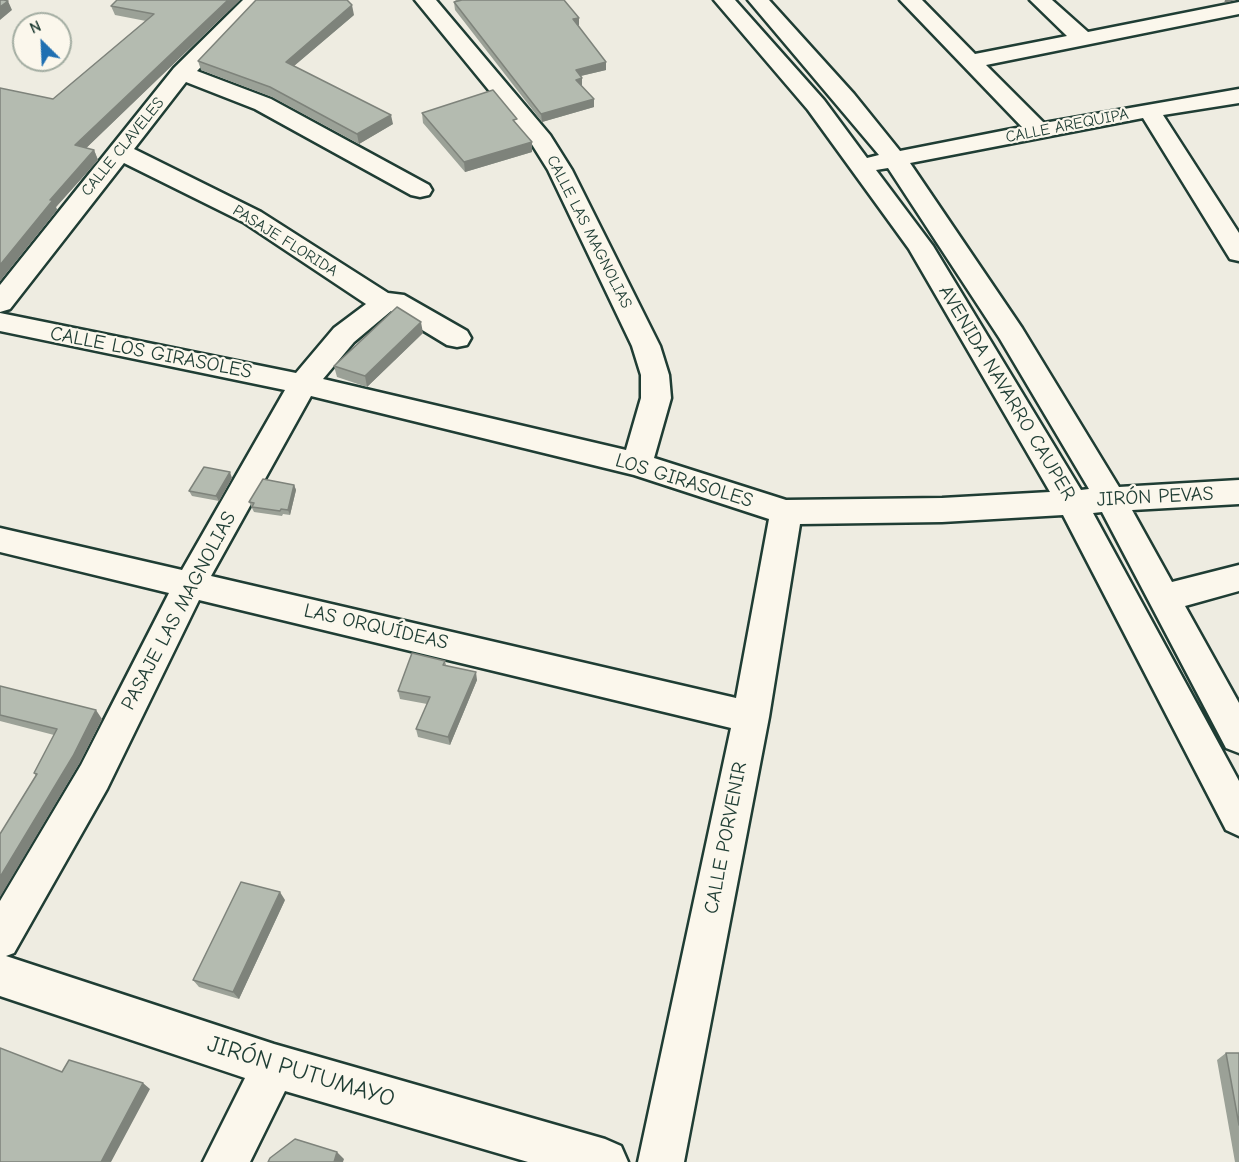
<!DOCTYPE html>
<meta charset="utf-8">
<style>
body{margin:0}
#map{position:relative;width:1239px;height:1162px;overflow:hidden;background:#eeece1;font-family:"Comic Neue",sans-serif}
canvas{display:block}
.north{position:absolute;left:12px;top:12px;width:60px;height:60px;box-sizing:border-box;background:#fbf7ec;border:2px solid #a3ada2;border-radius:50%;rotate:336deg;font-size:16px;font-weight:700;line-height:24px;text-align:center;color:#1f3d34}
.north::after{content:'';display:block;margin:auto;width:21px;height:27px;background:#1f6fb2;clip-path:polygon(50% 0,100% 100%,50% 72%,0 100%)}
</style>
<div id="map">
<canvas width="1239" height="1162"></canvas>
<div class="north">N</div>
</div>
<script>
const context = document.querySelector('canvas').getContext('2d');
context.lineJoin = 'round';
const poly = rows => new Path2D(rows.map(r => 'M' + r).join(''));
function trace(path, color, width, dash) { context.strokeStyle = color; context.lineWidth = width; context.lineCap = dash ? 'butt' : 'round'; context.setLineDash(dash || []); context.stroke(path); }
function fill(path, color) { context.fillStyle = color; context.fill(path, 'evenodd'); }
function write(font, color, halo, rows, align = 'center') {
  context.font = font + ' "Comic Neue",sans-serif'; context.lineWidth = 4.5; context.setLineDash([]); context.textBaseline = 'middle'; context.strokeStyle = halo; context.fillStyle = color; for (const [text, x, y, turn = 0] of rows) {
    context.save(); context.translate(x, y); context.rotate((+turn || 0) * Math.PI / 180); context.textAlign = isNaN(turn) ? turn : align; if (halo) context.strokeText(text, 0, 0); context.fillText(text, 0, 0); context.restore();
  }
}
const minor = poly([
 [243,0,265,0,197,71,271,99,429,185,432,190,429,195,420,197,411,195,255,109,186,82,134,149,261,212,388,293,404,295,467,331,471,338,467,345,457,347,447,345,391,311,354,342,323,379,626,450,641,398,641,375,632,346,548,170,528,138,415,0,436,0,550,135,572,170,660,346,669,375,671,398,654,458,786,500,942,498,1050,492,909,249,808,110,714,0,735,0,824,100,867,158,879,155,748,0,769,0,854,94,900,151,1022,127,900,0,922,0,975,54,1067,36,1030,0,1052,0,1088,32,1239,2,1239,14,986,65,1044,123,1239,89,1239,103,1163,115,1239,233,1239,261,1230,259,1143,118,910,163,1022,328,1119,487,1239,480,1239,504,1132,510,1172,582,1239,565,1239,591,1185,606,1239,703,1239,753,1226,748,1102,512,1093,513,1239,781,1239,836,1226,830,1063,515,942,522,800,524,769,717,684,1162,638,1162,731,728,199,600,107,789,14,953,6,956,274,1044,605,1139,621,1146,628,1162,528,1162,285,1091,250,1162,203,1162,245,1078,0,996,0,901,81,765,169,593,0,552,0,528,182,570,285,390,0,331,0,313,296,373,334,328,366,304,243,222,124,163,10,309,0,312,0,285,174,68,243,0],
 [888,168,1000,339,1089,489,1081,490,933,246,876,170,888,168],
 [311,396,634,475,769,519,736,698,211,576,311,396]
]);
trace(minor, '#1f3d34', 5);
fill(minor, '#fbf7ec');
fill(poly([
 [240,0,86,148,94,150,98,160,56,207,57,210,0,281,53,99,146,21,115,15,111,6],
 [455,0,564,0,579,18,579,25,578,25,606,70,581,76,582,78,582,85,581,86,594,107,542,122,455,10,454,2,457,2],
 [354,15,294,66,393,124,359,144,272,97,201,70,198,61],
 [422,113,517,125,532,152,465,172,423,123],
 [423,333,367,387,337,377,334,366],
 [232,478,219,501,192,496,189,491],
 [294,485,296,490,290,515,283,514,282,516,254,512,249,502],
 [445,661,446,665,477,680,450,745,418,737,416,729,427,704,400,699,398,691],
 [0,686,102,719,79,764,36,776,34,773,54,735,0,721],
 [285,900,239,999,199,987,193,980],
 [1226,1053,1239,1053,1239,1162,1235,1162,1217,1060]
]), '#9ba197');
fill(poly([
 [228,0,240,0,79,155,75,145],
 [1225,0,1236,0,1224,3],
 [8,1,12,10,0,20,0,7],
 [352,5,354,15,288,71,286,62],
 [579,18,579,25,573,26,573,19],
 [606,62,606,70,576,77,576,70],
 [582,78,582,85,576,87,576,80],
 [594,99,594,107,542,122,541,114],
 [391,115,393,124,359,144,357,134],
 [532,142,532,152,465,172,464,162],
 [94,150,98,160,56,207,57,210,0,281,0,265,50,200],
 [421,322,423,333,367,387,365,376],
 [230,472,232,478,219,501,216,496],
 [294,485,296,490,290,515,288,510],
 [476,672,477,680,450,745,448,737],
 [96,710,102,719,79,764,0,897,0,877],
 [280,892,285,900,239,999,233,992],
 [143,1083,150,1089,111,1162,101,1162],
 [337,1152,344,1159,343,1162,334,1162]
]), '#7e837b');
const building = poly([
 [0,0,4,0,8,1,0,7,0,0],
 [117,0,228,0,75,145,94,150,50,200,53,200,0,265,0,88,53,99,154,14,111,6,117,0],
 [256,0,347,0,352,5,286,62,391,115,357,134,270,87,198,61,256,0],
 [462,0,564,0,579,18,573,19,606,62,576,70,582,78,576,80,594,99,541,114,454,2,462,0],
 [493,90,517,119,513,120,532,142,464,162,422,113,493,90],
 [397,307,421,322,365,376,334,366,397,307],
 [204,467,230,472,216,496,189,491,204,467],
 [263,479,294,485,288,510,281,509,280,511,252,507,254,503,249,502,263,479],
 [412,653,445,661,443,665,476,672,448,737,416,729,430,697,398,691,412,653],
 [0,686,96,710,73,756,0,877,0,834,37,774,34,773,57,729,0,715,0,686],
 [241,882,280,892,233,992,193,980,241,882],
 [0,1048,62,1072,69,1060,143,1083,101,1162,0,1162,0,1048],
 [1226,1053,1239,1053,1239,1125,1226,1053],
 [295,1139,337,1152,334,1162,268,1162,270,1158,295,1139]
]);
fill(building, '#b4bbb0');
trace(building, '#7e837b', 1.5);
write('16px', '#1f3d34', '#fbf7ec', [
 ["CALLE AREQUIPA",1067,126,-11],
 ["CALLE CLAVELES",123,147,-51],
 ["CALLE LAS MAGNOLIAS",589,232,63],
 ["PASAJE FLORIDA",285,241,32]
]);
write('20px', '#1f3d34', '#fbf7ec', [
 ["CALLE LOS GIRASOLES",151,353,11],
 ["AVENIDA NAVARRO CAUPER",1007,393,59],
 ["LOS GIRASOLES",684,481,17],
 ["JIRÓN PEVAS",1155,497,-3],
 ["PASAJE LAS MAGNOLIAS",179,611,-62],
 ["LAS ORQUÍDEAS",376,627,13],
 ["CALLE PORVENIR",726,838,-79]
]);
write('24px', '#1f3d34', '#fbf7ec', [
 ["JIRÓN PUTUMAYO",301,1072,17]
]);
</script>
